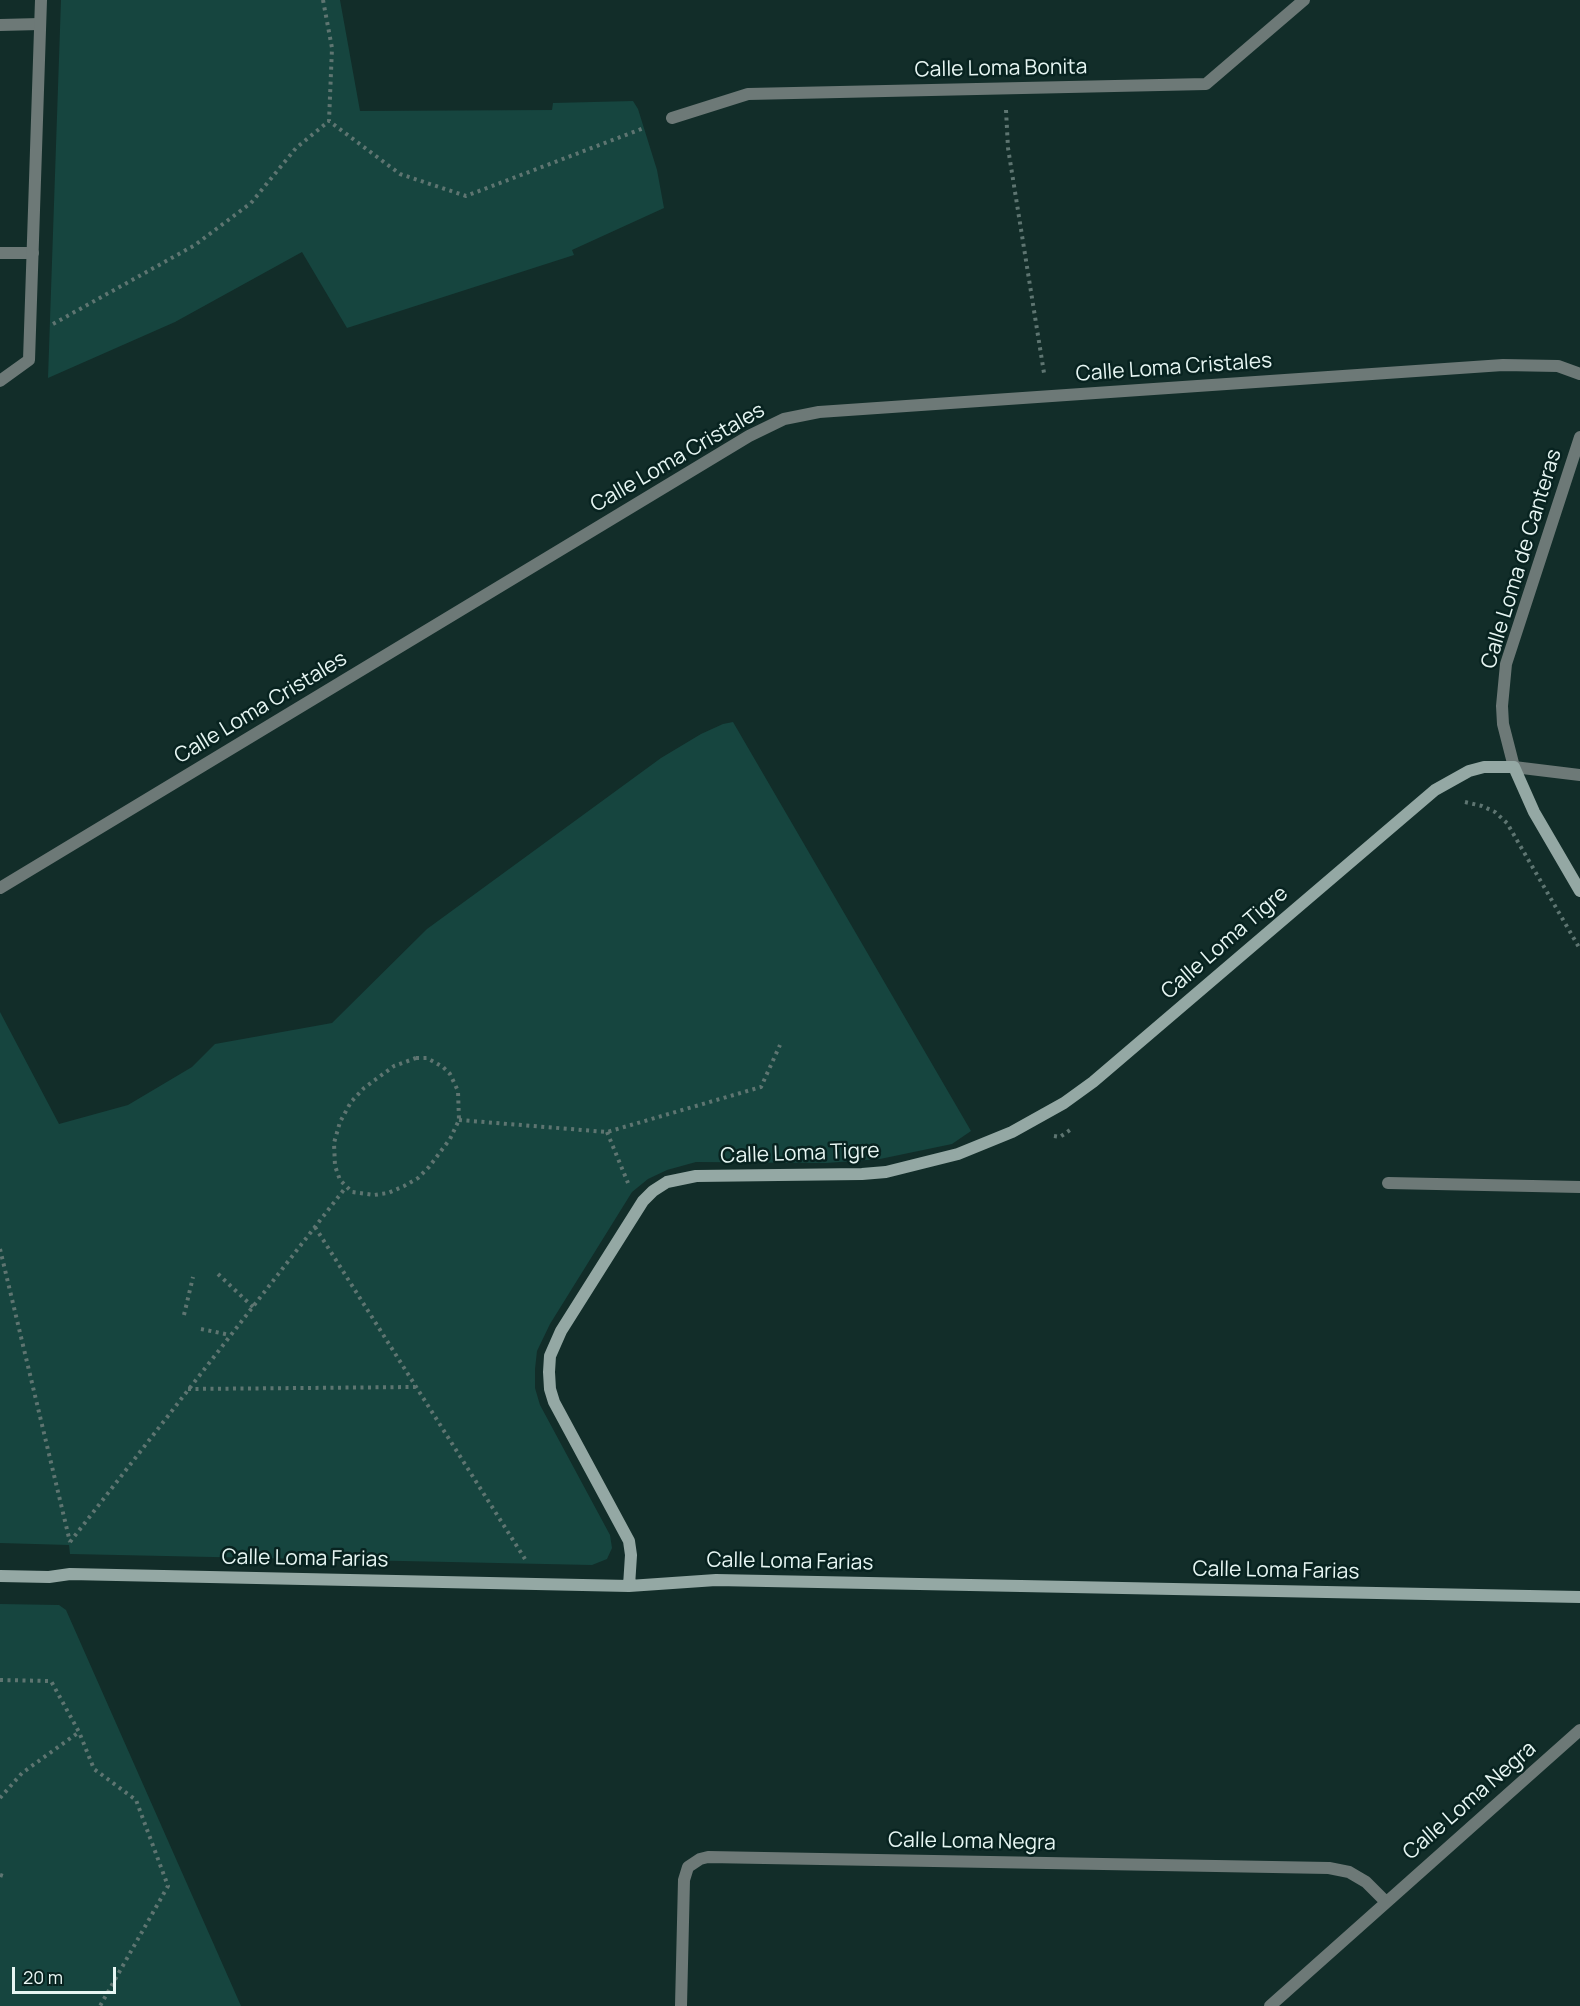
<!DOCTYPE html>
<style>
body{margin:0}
#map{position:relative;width:1580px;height:2006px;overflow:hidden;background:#122d29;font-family:Manrope,sans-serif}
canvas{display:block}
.scale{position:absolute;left:12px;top:1967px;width:104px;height:27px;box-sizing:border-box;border:3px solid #e7f6f3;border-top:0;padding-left:8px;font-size:18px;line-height:21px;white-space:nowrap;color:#e7f6f3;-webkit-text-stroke:4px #082320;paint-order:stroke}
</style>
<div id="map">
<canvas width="1580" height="2006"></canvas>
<div class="scale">20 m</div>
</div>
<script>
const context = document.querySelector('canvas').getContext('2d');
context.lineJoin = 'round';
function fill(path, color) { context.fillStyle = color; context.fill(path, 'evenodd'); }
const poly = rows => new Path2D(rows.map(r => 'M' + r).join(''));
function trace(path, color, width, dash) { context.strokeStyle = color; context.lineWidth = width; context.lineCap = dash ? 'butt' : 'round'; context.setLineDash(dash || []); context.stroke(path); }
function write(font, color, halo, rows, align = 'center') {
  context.font = font + ' Manrope,sans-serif'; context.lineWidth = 5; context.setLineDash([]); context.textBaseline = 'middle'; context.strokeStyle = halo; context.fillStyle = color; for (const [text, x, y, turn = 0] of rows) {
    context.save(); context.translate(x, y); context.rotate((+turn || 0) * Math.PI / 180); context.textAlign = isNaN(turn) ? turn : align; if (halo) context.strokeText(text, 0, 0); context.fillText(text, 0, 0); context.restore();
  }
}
fill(poly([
 [61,0,340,0,360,111,552,110,553,103,633,101,638,109,657,170,664,208,572,250,574,255,347,328,302,252,175,322,48,378],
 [733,722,971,1131,952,1144,880,1159,826,1163,696,1162,667,1170,648,1179,632,1192,550,1324,537,1351,535,1369,535,1388,540,1405,610,1535,612,1548,607,1559,592,1565,70,1554,69,1545,0,1543,0,1012,59,1124,128,1105,192,1067,215,1044,332,1023,427,929,661,758,701,734,723,724],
 [0,1604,59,1605,66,1610,241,2006,0,2006]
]), '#16453f');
trace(poly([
 [323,0,332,48,329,121,400,174,466,196,644,128],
 [1006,110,1008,148,1044,373],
 [53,324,195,245,251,203,296,148,329,121],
 [1465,802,1482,806,1495,812,1507,823,1580,949],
 [416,1058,427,1058,443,1067,450,1074,458,1091,459,1120,450,1139,429,1167,418,1178,404,1186,388,1193,374,1195,352,1192,340,1180,335,1166,334,1143,340,1122,351,1102,364,1088,394,1066,416,1058],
 [459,1120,607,1132,761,1087,780,1045],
 [607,1132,628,1183],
 [1054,1136,1060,1137,1073,1128],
 [315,1227,525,1559],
 [0,1249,70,1542],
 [218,1274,253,1307],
 [184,1315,193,1277],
 [201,1329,230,1335],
 [188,1389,415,1387],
 [70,1542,346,1187],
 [0,1680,51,1681,79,1732,94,1769,136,1800,168,1886,100,2006],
 [0,1798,22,1773,79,1732],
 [0,1875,3,1876,0,1879]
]), '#5e7571', 4, [3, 4.5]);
trace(poly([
 [0,25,40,24],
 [672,118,748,94,1206,84,1304,0],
 [0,253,33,253],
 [1514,767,1580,775],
 [0,888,749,436,784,419,819,412,1503,365,1558,366,1580,374],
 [1388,1183,1580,1187],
 [681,2006,684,1880,688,1867,700,1859,708,1857,1329,1868,1349,1872,1366,1882,1386,1902],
 [1270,2006,1580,1730]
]), '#6d7977', 12);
trace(poly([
 [0,381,29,360,41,0],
 [1514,767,1503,724,1502,706,1506,664,1580,437]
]), '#6d7977', 12);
trace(poly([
 [0,1576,49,1577,70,1574,629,1586,716,1580,1580,1597],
 [629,1586,631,1555,629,1541,554,1402,550,1389,549,1372,550,1356,561,1331,643,1201,653,1191,667,1182,696,1176,862,1174,886,1172,958,1154,1012,1132,1064,1103,1093,1082,1435,790,1469,771,1484,767,1514,767,1534,812,1580,891]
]), '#94a8a4', 12);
write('21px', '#e7f6f3', '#082320', [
 ["Calle Loma Bonita",1001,69,-1],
 ["Calle Loma Cristales",1174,368,-4],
 ["Calle Loma Cristales",678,458,-30],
 ["Calle Loma de Canteras",1522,559,-73],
 ["Calle Loma Cristales",261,708,-31],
 ["Calle Loma Tigre",1225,943,-41],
 ["Calle Loma Tigre",800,1154,-2],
 ["Calle Loma Farias",305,1559,1],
 ["Calle Loma Farias",790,1562,1],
 ["Calle Loma Farias",1276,1571,1],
 ["Calle Loma Negra",1470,1801,-41],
 ["Calle Loma Negra",972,1842,1]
]);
</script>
